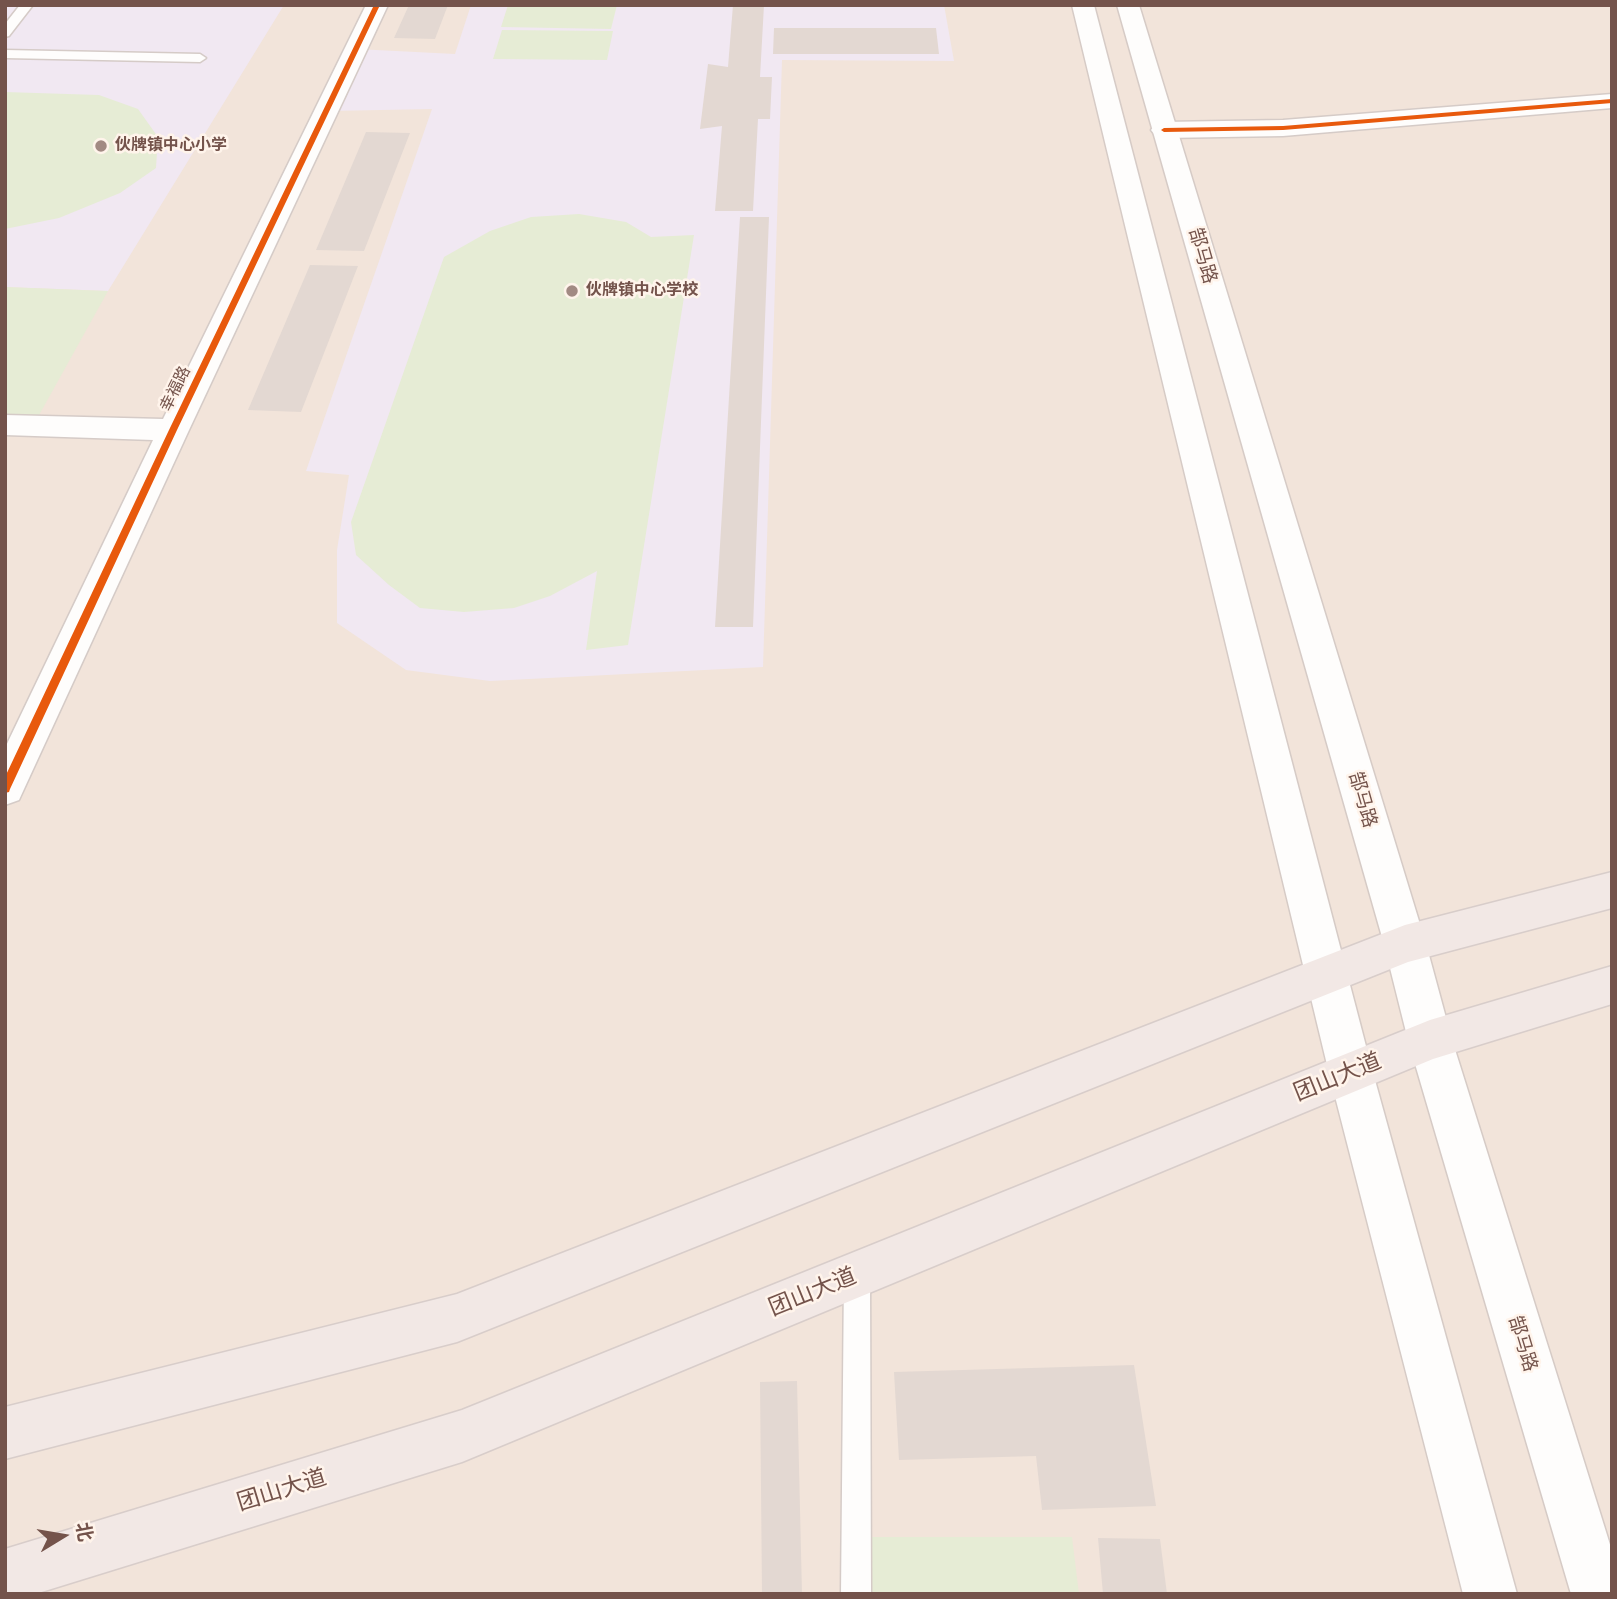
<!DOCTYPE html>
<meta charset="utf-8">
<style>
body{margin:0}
#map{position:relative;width:1617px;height:1599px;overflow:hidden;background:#f7f0ea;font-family:Signika,"Noto Sans SC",sans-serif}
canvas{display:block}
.frame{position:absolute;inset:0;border:7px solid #74534b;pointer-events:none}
.north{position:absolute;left:28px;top:1501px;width:70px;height:70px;-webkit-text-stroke:5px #fff4eb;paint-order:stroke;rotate:79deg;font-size:19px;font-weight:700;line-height:28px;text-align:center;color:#74534b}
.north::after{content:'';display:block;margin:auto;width:24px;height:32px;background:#74534b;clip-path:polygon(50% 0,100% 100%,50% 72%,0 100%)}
</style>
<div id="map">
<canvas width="1617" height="1599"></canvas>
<div class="frame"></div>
<div class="north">北</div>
</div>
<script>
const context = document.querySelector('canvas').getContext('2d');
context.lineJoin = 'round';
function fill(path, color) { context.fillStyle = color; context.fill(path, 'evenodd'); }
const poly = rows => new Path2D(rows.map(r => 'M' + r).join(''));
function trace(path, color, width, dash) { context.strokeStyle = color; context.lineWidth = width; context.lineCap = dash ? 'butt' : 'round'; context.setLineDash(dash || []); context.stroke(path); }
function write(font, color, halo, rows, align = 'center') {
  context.font = font + ' Signika,"Noto Sans SC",sans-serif'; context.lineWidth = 5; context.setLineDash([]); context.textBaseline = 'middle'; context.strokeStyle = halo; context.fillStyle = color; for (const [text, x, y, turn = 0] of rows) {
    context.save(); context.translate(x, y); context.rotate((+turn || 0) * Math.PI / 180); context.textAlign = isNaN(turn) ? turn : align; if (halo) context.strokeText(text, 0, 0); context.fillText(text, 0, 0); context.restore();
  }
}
fill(poly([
 [5,5,1612,5,1612,1594,5,1594]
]), '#f2e4da');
fill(poly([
 [5,5,284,5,108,291,5,287],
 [471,5,944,5,954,61,782,60,763,667,490,681,406,670,337,623,337,550,349,475,306,471,432,109,329,111,356,49,455,54]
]), '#f1e8f2');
fill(poly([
 [508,5,617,5,611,29,501,27],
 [502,30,613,31,607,60,493,59],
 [5,92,99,95,138,109,158,137,156,168,120,193,59,218,5,229],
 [579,214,626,222,651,237,694,235,628,645,586,650,597,571,550,596,514,608,464,612,420,608,389,585,356,555,351,522,444,257,490,231,531,217],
 [5,287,108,291,33,426,5,425],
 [856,1537,1072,1537,1079,1594,856,1594]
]), '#e6ecd5');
fill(poly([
 [409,5,448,5,435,39,394,38],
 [733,5,764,5,760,77,772,77,770,119,758,119,753,211,715,211,722,126,700,129,708,64,728,67],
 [774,28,936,28,939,54,773,54],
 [366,132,410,133,364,251,316,250],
 [740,217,769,217,753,627,715,627],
 [310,265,358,266,301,412,248,410],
 [1134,1365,1156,1506,1042,1510,1036,1456,899,1460,894,1372],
 [797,1381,802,1594,762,1594,760,1382],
 [1098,1538,1160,1539,1167,1594,1103,1594]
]), '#e3d8d2');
const service = poly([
 [20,5,33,5,9,36,5,37,5,24,20,5],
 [5,50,200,54,206,58,200,62,5,58,5,50],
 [857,1262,866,1266,870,1275,871,1594,841,1594,844,1275,848,1266,857,1262]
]);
const minor = poly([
 [366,5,388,5,189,430,24,789,19,800,5,805,5,748,153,440,5,435,5,415,163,419,366,5],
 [1612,94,1612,108,1283,136,1164,138,1155,135,1151,130,1155,125,1164,122,1283,120,1612,94]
]);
const secondary = poly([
 [1072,5,1094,5,1373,1073,1517,1594,1463,1594,1329,1073,1072,5],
 [1117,5,1139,5,1426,944,1452,1040,1612,1551,1612,1594,1571,1594,1408,1040,1384,944,1117,5]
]);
const trunk = poly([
 [1612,872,1612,908,1408,962,457,1342,5,1459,5,1407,457,1294,1405,925,1612,872],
 [1612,966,1612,1004,1433,1059,462,1462,35,1594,5,1594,5,1549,462,1410,1430,1020,1612,966]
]);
trace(service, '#d5cbc7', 3);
trace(minor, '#d5cbc7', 3);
trace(secondary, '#d6cbc6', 3);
trace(trunk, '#d8cdca', 3);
fill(service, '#fefdfc');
fill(minor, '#fefdfc');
fill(secondary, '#fefdfc');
fill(trunk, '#f2e8e5');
fill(poly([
 [374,5,380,5,177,430,10,789,9,792,5,793,5,777,169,430,374,5],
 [1612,99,1612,103,1283,130,1164,132,1161,130,1164,128,1283,126,1612,99]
]), '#e8590c');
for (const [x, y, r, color] of [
 [101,146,7,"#a28a83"],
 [572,291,7,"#a28a83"]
]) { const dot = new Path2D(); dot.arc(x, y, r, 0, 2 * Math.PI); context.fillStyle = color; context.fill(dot); trace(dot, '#fff4eb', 2.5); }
write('bold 16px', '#74534b', '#fff4eb', [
 ["伙牌镇中心小学",115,146],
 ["伙牌镇中心学校",586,291]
], 'left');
write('16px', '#74534b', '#fff4eb', [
 ["幸福路",176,389,-64]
]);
write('19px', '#74534b', '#fff4eb', [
 ["郜马路",1202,256,74],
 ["郜马路",1362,800,74],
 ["郜马路",1522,1344,73]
]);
write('23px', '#74534b', '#fff4eb', [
 ["团山大道",1338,1078,-22],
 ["团山大道",813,1293,-22],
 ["团山大道",282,1491,-17]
]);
</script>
